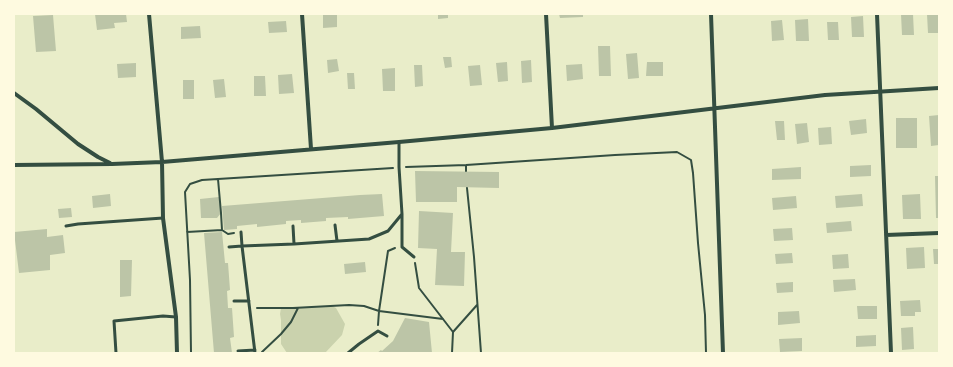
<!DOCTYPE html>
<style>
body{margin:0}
#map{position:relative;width:953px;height:367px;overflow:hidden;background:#e9edc9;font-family:"Fira Sans Condensed",sans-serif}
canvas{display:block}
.frame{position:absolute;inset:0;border:15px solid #fefae0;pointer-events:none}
</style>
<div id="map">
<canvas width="953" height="367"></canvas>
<div class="frame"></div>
</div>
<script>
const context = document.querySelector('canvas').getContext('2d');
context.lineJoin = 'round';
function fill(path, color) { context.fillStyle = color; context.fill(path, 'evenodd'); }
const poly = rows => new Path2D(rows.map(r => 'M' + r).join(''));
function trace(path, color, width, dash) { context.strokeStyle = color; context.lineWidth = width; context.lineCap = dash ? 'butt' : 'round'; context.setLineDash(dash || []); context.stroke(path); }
fill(poly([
 [332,306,336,308,345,324,342,335,325,353,287,353,281,344,281,320,280,314,281,308]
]), '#cad2ad');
fill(poly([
 [95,14,126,14,127,22,114,23,115,28,97,30],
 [323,14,337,14,337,27,323,28],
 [438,14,448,14,448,18,438,19],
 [559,14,583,14,583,17,560,18],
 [901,14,913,14,914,35,902,35],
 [927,14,939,14,939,33,928,33],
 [53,15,56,51,36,52,33,16],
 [863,16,864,37,852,37,851,17],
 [808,19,809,41,796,41,795,20],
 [782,20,784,40,772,41,771,21],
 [286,21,287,32,269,33,268,22],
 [827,22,838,22,839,40,828,40],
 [200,26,201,38,181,39,181,27],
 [598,46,610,46,611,76,599,76],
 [637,53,639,78,628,79,626,54],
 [443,57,451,57,452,67,445,68],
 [337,59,339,71,328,73,327,60],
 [531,60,532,82,522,83,521,61],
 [507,62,508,81,498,82,496,63],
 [647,62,663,62,663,76,646,76],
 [136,63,136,77,118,78,117,64],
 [582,64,583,79,567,81,566,65],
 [414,65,422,65,423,86,415,87],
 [480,65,482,85,470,86,468,66],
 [395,68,395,91,383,91,382,69],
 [347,73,354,73,355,89,348,89],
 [292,74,294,93,279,94,278,75],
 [254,76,265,76,266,96,254,96],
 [224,79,226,97,215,98,213,80],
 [183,80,194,80,194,99,183,99],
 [939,115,939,145,931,146,929,116],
 [896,118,917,118,917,148,896,148],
 [866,119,867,133,851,135,849,121],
 [775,121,784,121,785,140,777,140],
 [807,123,809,142,797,144,795,124],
 [831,127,832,144,819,145,818,128],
 [871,165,871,176,850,177,850,166],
 [801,167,801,179,772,180,772,169],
 [415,171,499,172,499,188,457,187,457,202,416,202],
 [935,176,939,176,939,218,936,218],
 [110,194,111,206,93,208,92,196],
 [382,194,384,216,348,219,348,217,326,218,326,221,301,223,301,220,286,221,286,224,257,227,257,224,237,226,237,229,224,230,222,206,360,195],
 [862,194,863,206,836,208,835,196],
 [920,194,921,219,903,219,902,195],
 [796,196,797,208,773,210,772,198],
 [219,197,221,213,217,218,201,218,200,199],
 [71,208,72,217,59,218,58,209],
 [419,211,453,213,451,252,465,252,464,286,435,285,437,249,418,248],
 [851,221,852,231,827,233,826,223],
 [792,228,793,240,774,241,773,229],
 [47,229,47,237,63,235,65,253,50,255,50,270,19,273,14,232],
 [222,232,225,263,228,263,230,290,227,291,228,308,232,308,234,337,230,338,232,353,214,353,204,233],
 [924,247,925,268,907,269,906,248],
 [933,249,939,249,939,264,934,264],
 [792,253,793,263,776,264,775,254],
 [848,254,849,268,833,269,832,255],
 [120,260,132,260,131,296,120,297],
 [365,262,366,272,345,274,344,264],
 [855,279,856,290,834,292,833,280],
 [793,282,793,292,777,293,776,283],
 [920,300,921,312,915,312,915,316,901,316,900,301],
 [857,306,877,306,877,319,858,319],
 [799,311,800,323,778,325,778,312],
 [405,318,429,322,432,353,377,353,381,350,382,351,393,341],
 [913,327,914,349,902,350,901,328],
 [876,335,876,346,856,347,856,336],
 [802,338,802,351,780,352,779,339]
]), '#bcc5a7');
trace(poly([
 [466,165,466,171],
 [406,167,466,165,615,155,677,152,691,160,693,173,698,243,705,315,706,353],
 [467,188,474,257,481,353],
 [222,230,228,234,234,233],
 [187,232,222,230,221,213,218,179],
 [415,263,419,288,453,332],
 [257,308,293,308,349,305,364,306,379,311,388,251,395,248],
 [378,325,379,311,443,319],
 [262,352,281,334,291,322,298,308],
 [191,353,190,280,185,192,190,184,202,180,393,168],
 [452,353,453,332,477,305]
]), '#344e41', 2);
trace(poly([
 [402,214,402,247,414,257],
 [335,225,337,241],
 [66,226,78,224,163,218],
 [293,226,294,244],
 [229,247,242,246,241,232],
 [234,301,249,301],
 [238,351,255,350],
 [116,353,114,321,163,316,176,317],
 [255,353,242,246,294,244,369,239,388,231,402,214,399,167,399,142],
 [348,353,359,344,378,331,387,336]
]), '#344e41', 3);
trace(poly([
 [149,14,162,162,163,218,176,317,177,353],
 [302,14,311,149],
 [546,14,552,128],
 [711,14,723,353],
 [877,14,891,353],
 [14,93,36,109,78,144,98,157,110,163],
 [14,165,112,164,162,162,399,142,552,128,825,95,939,88],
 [886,235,939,233]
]), '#344e41', 4);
</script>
